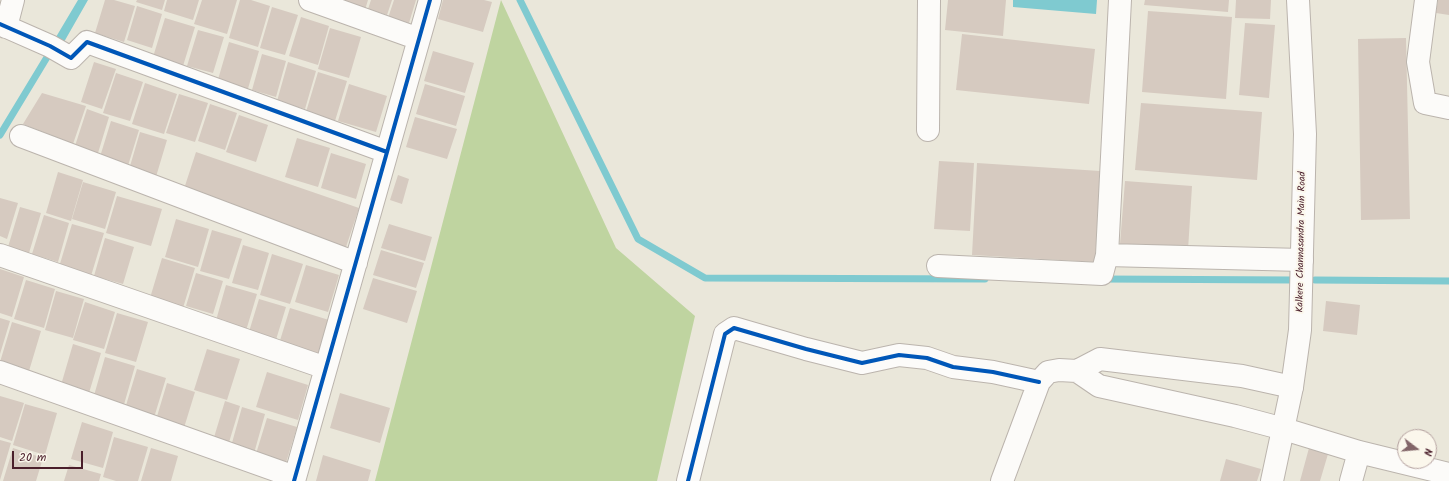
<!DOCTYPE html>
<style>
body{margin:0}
#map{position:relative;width:1449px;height:481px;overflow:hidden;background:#eae7da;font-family:Kalam,sans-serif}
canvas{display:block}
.north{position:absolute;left:1397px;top:429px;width:40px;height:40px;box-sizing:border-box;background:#fbf7ec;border:1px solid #b4a19f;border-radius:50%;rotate:106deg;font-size:11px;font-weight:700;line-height:16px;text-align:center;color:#4a1f2b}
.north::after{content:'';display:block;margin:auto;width:14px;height:18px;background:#826568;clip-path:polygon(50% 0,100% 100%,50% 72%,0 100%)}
.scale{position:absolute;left:12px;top:451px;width:71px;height:18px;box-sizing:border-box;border:2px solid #4a1f2b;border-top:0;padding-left:5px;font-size:12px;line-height:14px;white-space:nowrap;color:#4a1f2b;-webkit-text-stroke:3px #fbf7ec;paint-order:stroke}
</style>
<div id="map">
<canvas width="1449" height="481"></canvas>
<div class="north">N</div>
<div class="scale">20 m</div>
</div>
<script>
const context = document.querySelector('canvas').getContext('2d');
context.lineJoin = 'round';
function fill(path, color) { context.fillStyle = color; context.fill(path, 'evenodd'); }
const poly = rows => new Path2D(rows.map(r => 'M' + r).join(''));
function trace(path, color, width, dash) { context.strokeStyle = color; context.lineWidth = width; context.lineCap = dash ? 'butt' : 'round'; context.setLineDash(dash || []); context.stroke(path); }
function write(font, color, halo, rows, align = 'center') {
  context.font = font + ' Kalam,sans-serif'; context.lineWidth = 4; context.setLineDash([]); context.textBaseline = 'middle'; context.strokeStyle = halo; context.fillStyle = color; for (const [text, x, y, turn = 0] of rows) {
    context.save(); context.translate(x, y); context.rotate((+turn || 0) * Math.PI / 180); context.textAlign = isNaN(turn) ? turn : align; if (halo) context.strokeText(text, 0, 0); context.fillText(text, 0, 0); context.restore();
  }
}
fill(poly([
 [501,0,616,248,695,316,657,481,375,481]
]), '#bfd4a0');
fill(poly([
 [78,0,88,0,64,42,56,37],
 [1013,0,1097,0,1096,14,1013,7]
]), '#7fcad0');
trace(poly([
 [520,0,638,239,705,278,985,279],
 [0,135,52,49],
 [1103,279,1292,280],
 [1315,280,1449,281]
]), '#7fcad0', 7);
fill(poly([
 [105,0,114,0,135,6,124,42,95,33],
 [137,0,165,0,162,10,136,2],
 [167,0,199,0,193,20,164,11],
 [202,0,237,0,227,34,194,24],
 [240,0,251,0,270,6,258,47,229,38],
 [334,0,368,0,365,10],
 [371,0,392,0,387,15,368,9],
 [394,0,416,0,409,23,388,18],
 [443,0,484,0,492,2,483,32,438,19],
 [948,0,1006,0,1003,36,945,30],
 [1145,0,1229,0,1228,12,1144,5],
 [1236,0,1271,0,1270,19,1235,18],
 [1438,0,1449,0,1449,15,1436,13],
 [137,6,162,14,152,48,127,40],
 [272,7,298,15,285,55,260,48],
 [1148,11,1232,17,1226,99,1142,92],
 [301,17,329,26,318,65,289,56],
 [165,18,195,27,183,66,153,57],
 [1245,23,1275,25,1269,98,1239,95],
 [330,28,361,37,349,78,318,69],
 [198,30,224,37,213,73,187,66],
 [962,34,1095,49,1089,104,956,90],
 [1406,38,1410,219,1361,220,1358,39],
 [229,42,259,51,247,92,217,83],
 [433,51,474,63,465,93,424,81],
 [262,54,286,61,276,97,252,90],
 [94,62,116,69,102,109,81,102],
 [288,62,316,71,305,109,277,101],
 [318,72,347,81,335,121,306,112],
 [116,73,143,82,130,121,103,113],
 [145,83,177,94,164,134,132,124],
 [349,84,387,96,376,132,338,121],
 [425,84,465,96,456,126,416,114],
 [42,93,86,106,73,144,23,124],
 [179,94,208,103,195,142,166,133],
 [1141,103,1262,112,1257,180,1135,170],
 [210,104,237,113,225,150,198,141],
 [87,109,109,117,98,153,75,146],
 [239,115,268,125,256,162,226,152],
 [415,117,457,129,447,159,406,147],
 [111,121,139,130,127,169,99,160],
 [140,132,167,140,155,180,128,173],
 [297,138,330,148,318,187,285,177],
 [196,152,359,208,345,250,182,195],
 [331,153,366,164,356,199,321,188],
 [939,161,974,163,970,231,934,229],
 [977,163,1100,171,1095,262,972,255],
 [58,172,83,180,71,221,46,213],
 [398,175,409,179,402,204,390,200],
 [1125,181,1192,186,1188,250,1120,244],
 [83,182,116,192,105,229,72,219],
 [117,196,162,209,151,246,106,233],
 [0,198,18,203,7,239,0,236],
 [20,207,41,213,29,253,8,247],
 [44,215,69,223,58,262,32,254],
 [176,219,209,229,198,267,165,257],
 [72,224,104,233,91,276,59,267],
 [389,224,432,237,425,261,381,248],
 [212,230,242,239,229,279,200,271],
 [105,238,134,247,123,284,94,276],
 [243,245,269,253,258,290,232,283],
 [381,250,424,263,416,288,373,275],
 [272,254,303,264,290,304,260,295],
 [162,258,195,268,183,308,150,298],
 [306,265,339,275,328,312,295,302],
 [0,269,24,277,12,317,0,313],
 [196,273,223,281,213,314,186,306],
 [373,278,417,291,407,323,363,309],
 [26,280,55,289,44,328,14,319],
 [226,285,257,294,245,334,215,324],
 [56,291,84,299,73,338,45,330],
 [259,299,286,307,275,343,248,335],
 [1326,301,1360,305,1357,335,1323,331],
 [85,302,115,312,104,349,73,340],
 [290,308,329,320,317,359,278,347],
 [117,313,148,322,136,362,105,353],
 [0,318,10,321,0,354],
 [12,322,41,331,29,371,0,362],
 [73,344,101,353,89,393,61,385],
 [207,349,240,359,227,400,194,390],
 [105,357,135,366,123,408,93,399],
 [137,369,166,378,153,421,124,412],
 [267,372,308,385,298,420,256,407],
 [167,383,195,392,183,431,155,423],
 [340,393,390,408,380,443,330,428],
 [0,396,24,403,12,441,0,437],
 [225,401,240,406,227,449,212,444],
 [25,404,57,413,45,455,13,445],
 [242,407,265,414,253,457,230,450],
 [267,418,297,427,285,466,255,457],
 [82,422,113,432,103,468,71,459],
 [114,437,148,447,138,481,116,481,103,477],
 [0,440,11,443,0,480],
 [13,448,43,458,36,481,3,481],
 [151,448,178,456,171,481,141,481],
 [1309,448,1328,454,1320,481,1300,481],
 [323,455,371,470,368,481,316,481],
 [1226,459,1261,469,1257,481,1220,481],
 [69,465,101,474,99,481,64,481]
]), '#d6cac0');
const minor = poly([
 [310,0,419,39],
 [1426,0,1418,62,1425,103,1449,108],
 [0,24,50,46,71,58,87,42,387,152],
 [6,27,13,0],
 [928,130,929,0],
 [21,136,356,263],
 [0,255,326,368],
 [1107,255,1120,0],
 [938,266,1102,274,1107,255,1302,260],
 [1077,371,1099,386,1235,416,1284,429,1359,452,1449,474],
 [0,372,295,477],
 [294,481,430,0],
 [688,481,725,334,734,328,806,349,862,363,899,355,927,358,953,367,993,372,1039,382],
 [1002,481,1039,382,1048,372,1059,370,1077,371,1100,359,1242,376,1292,387],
 [1351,481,1359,452]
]);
const major = poly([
 [1272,481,1292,387,1300,330,1305,134,1298,0]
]);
trace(minor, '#bbb4ad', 24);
trace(major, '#bbb4ad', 24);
trace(minor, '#fcfbf9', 22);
trace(major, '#fcfbf9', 22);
trace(poly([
 [0,24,50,46,71,58,87,42,387,152],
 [294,481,430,0],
 [688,481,725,334,734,328,806,349,862,363,899,355,927,358,953,367,993,372,1039,382]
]), '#0057b8', 4);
write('10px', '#4a1f2b', '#fbf7ec', [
 ["Kalkere Channasandra Main Road",1302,242,-89]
]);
</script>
